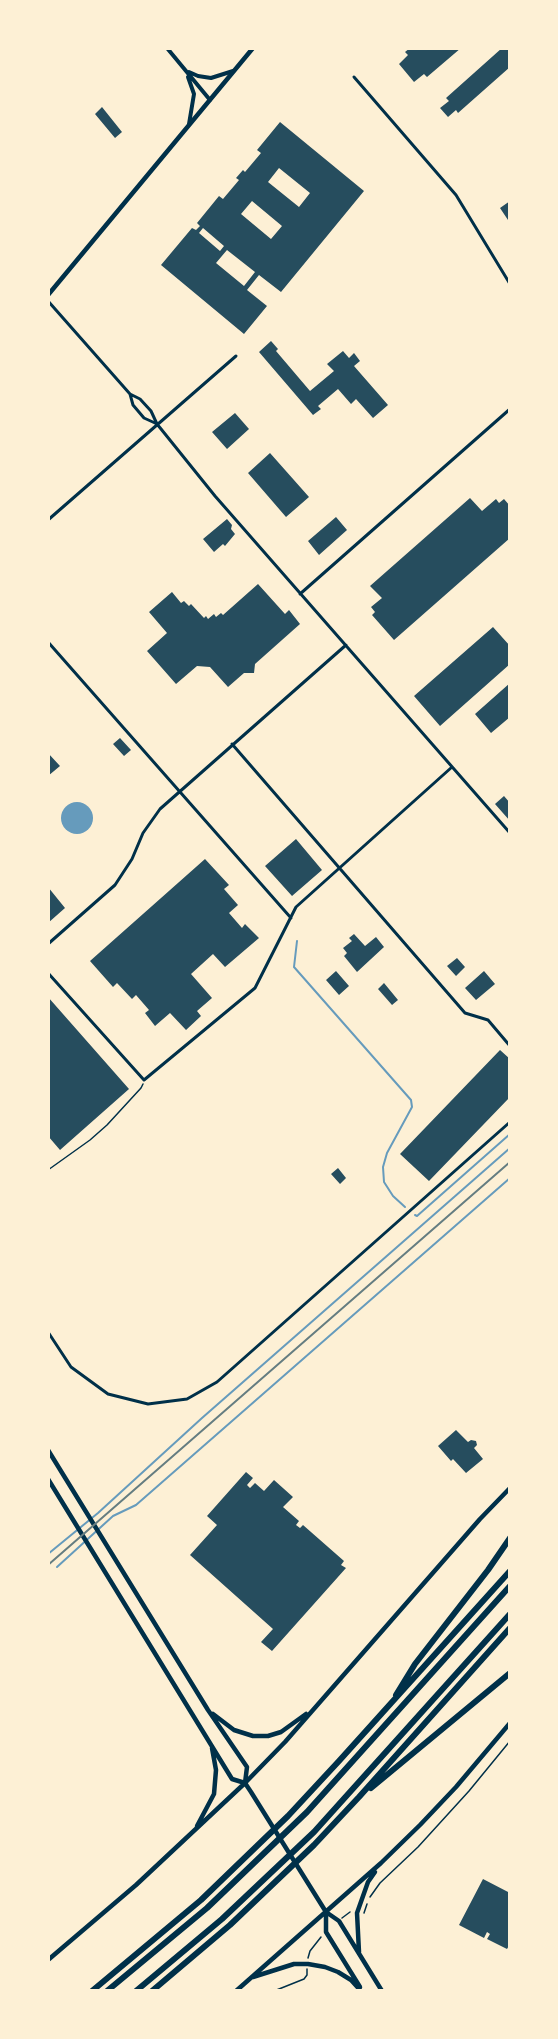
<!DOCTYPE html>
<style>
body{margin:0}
#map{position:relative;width:558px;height:2039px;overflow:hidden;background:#fdf0d5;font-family:"Roboto Serif",serif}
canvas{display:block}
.frame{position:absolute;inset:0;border:50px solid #fdf0d5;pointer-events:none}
</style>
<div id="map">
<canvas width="558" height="2039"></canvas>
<div class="frame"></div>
</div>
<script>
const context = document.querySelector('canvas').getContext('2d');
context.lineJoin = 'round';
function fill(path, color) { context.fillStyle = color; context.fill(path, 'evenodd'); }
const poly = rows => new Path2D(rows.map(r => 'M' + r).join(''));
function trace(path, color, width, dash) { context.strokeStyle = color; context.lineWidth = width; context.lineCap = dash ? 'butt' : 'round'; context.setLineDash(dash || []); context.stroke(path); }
fill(poly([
 '61 818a16 16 0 1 1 32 0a16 16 0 1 1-32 0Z'
]), '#669bbc');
trace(poly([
 [297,941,294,967,411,1100,412,1107,387,1153,383,1167,384,1182,393,1196,405,1207],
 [415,1215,417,1216,510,1134],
 [48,1554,98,1513,202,1418,510,1148],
 [57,1567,113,1516,136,1505,510,1178]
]), '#669bbc', 2);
fill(poly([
 [410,48,461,48,427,77,424,74,414,82,399,64,408,55,405,52],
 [502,48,510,48,510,67,458,113,456,110,448,117,440,108,449,101,446,98],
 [102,107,122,132,115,138,95,114],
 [280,122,364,191,281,292,259,275,247,290,267,306,244,334,161,265,192,228,196,230,200,226,197,223,219,196,223,199,239,180,236,178,243,170,245,172,261,153,257,150],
 [279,168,310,193,299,207,268,182],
 [252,201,282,226,271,239,241,214],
 [203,228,224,246,220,251,199,233],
 [227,250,255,272,244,286,216,263],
 [510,201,510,223,500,208],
 [271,341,278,349,276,351,310,391,334,371,327,364,343,351,349,358,354,353,360,361,354,366,388,405,373,418,356,399,351,404,338,389,318,406,321,409,313,415,259,352],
 [235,413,249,429,227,449,212,432],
 [270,453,309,497,286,517,248,473],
 [470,498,482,511,496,499,499,503,504,499,510,506,510,538,394,640,372,615,375,612,371,607,382,598,370,586],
 [336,517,347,530,319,555,308,541],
 [227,519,232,525,231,529,235,534,225,546,223,544,214,552,203,539],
 [258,584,285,614,289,610,300,624,255,664,254,673,244,673,228,687,210,667,197,666,176,684,147,651,167,633,149,612,172,592,181,603,184,601,189,606,191,604,204,618,206,616,208,619,214,614,216,617,221,613,223,615],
 [493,627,510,646,510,664,440,726,414,696],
 [510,683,510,717,491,733,475,714],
 [120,738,131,750,124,756,113,744],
 [48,753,60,766,48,776],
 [504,796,510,803,510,821,495,804],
 [296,839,322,870,292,896,265,866],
 [205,859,229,885,224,889,238,905,229,913,242,928,245,924,259,938,225,967,213,954,191,974,212,998,197,1011,201,1016,186,1030,170,1013,155,1026,145,1013,149,1010,136,995,132,999,117,983,113,987,90,961],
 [48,887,65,908,48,923],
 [354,934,365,946,376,937,384,947,357,972,344,956,347,953,343,948,352,941,349,938],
 [457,958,465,967,456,976,447,966],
 [336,971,349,986,339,995,326,980],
 [484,971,495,984,476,1000,465,988],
 [384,983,398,1000,392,1005,378,989],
 [48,997,129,1089,60,1150,48,1136],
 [500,1050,510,1059,510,1097,429,1181,400,1154],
 [338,1168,346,1178,340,1184,331,1174],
 [456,1430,468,1442,471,1440,476,1441,477,1445,474,1448,483,1459,466,1473,453,1459,451,1461,438,1446],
 [246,1472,253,1478,247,1485,250,1488,255,1483,264,1491,274,1480,293,1497,283,1507,299,1521,296,1525,300,1528,303,1525,344,1561,341,1565,346,1568,272,1651,261,1642,273,1629,190,1555,217,1525,207,1516],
 [483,1879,510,1893,510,1944,507,1949,487,1939,490,1934,487,1932,484,1938,459,1925]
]), '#264d5e');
trace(poly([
 [48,1170,90,1140,107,1125,141,1088,143,1084],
 [370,1897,380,1883,418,1847,469,1791,510,1741],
 [364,1913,367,1904],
 [342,1918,350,1912],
 [308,1958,310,1951,321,1937],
 [274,1991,304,1979,307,1975,307,1969]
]), '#003049', 1.5);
trace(poly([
 [354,77,456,195,510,284],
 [48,301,130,394,140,399,151,411,157,424,215,496,510,833],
 [130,394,133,405,144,418,155,423],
 [48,520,236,356],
 [300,594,510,409],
 [48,642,291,918],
 [232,744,465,1013,488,1020,510,1046],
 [48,944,115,885,132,859,143,833,160,809,346,645],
 [48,973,144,1080,255,988,296,907,452,767],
 [48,1332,71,1367,108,1394,148,1404,187,1399,217,1382,510,1122]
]), '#003049', 3);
trace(poly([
 [167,48,210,100],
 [189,72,198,76,211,78,233,71],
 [188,77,194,94,189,124]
]), '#003049', 4);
trace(poly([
 [48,295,253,48],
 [48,1450,208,1710,247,1767,245,1783,251,1792,326,1912,339,1921,382,1991],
 [48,1479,232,1779,245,1783],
 [213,1714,234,1730,253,1736,268,1736,281,1732,306,1714],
 [197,1826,214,1794,216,1770,212,1748],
 [326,1912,326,1932,360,1987],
 [359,1952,357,1913,368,1882,375,1872],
 [48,1960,136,1885,245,1783,285,1742,480,1519,510,1488],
 [253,1977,294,1964,308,1964,325,1967,338,1972,351,1980,361,1991],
 [236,1991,381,1863,420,1825,456,1787,510,1723]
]), '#003049', 4.5);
trace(poly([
 [396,1695,415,1664,488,1570,510,1538],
 [371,1788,510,1673],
 [92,1991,201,1900,288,1816,339,1761,510,1571],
 [107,1991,207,1908,307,1812,510,1586],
 [136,1991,222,1919,314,1832,510,1614],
 [152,1991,230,1925,314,1845,359,1797,510,1628]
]), '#003049', 6);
trace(poly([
 [48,1565,510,1162]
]), '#657d81', 2);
</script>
